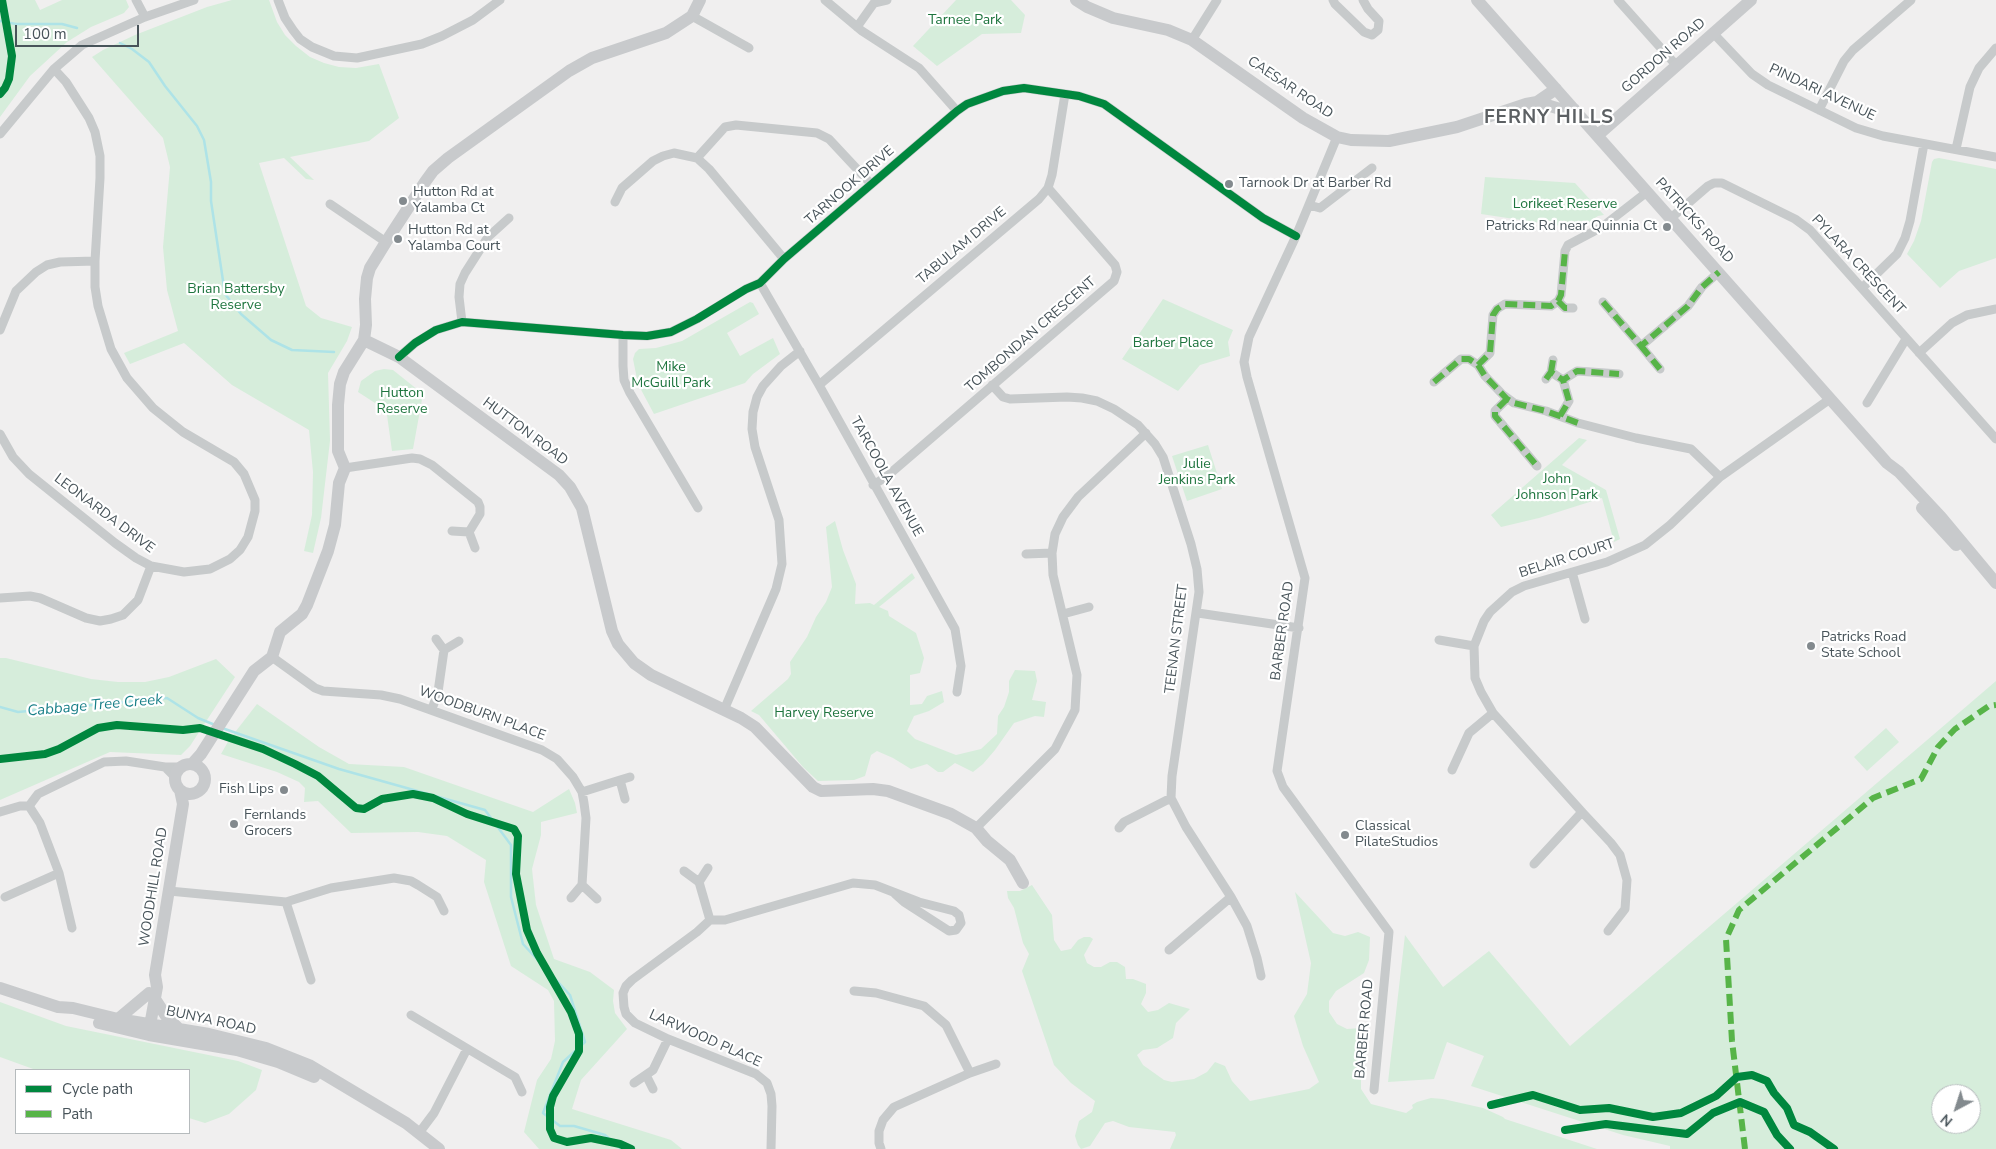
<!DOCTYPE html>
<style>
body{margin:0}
#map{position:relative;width:1996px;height:1149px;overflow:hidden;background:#f0efef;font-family:"Nunito Sans",sans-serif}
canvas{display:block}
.legend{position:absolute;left:15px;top:1069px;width:175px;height:65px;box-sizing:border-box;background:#fff;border:1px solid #b6bbbd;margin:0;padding:6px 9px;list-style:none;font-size:15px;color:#48545a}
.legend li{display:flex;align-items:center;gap:10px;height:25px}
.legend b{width:25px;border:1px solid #b6bbbd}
.north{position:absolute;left:1931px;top:1084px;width:50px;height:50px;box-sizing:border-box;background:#fff;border:1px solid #b6bbbd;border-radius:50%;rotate:220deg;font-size:14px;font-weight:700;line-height:20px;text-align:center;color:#48545a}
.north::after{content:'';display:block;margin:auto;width:18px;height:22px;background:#838a8e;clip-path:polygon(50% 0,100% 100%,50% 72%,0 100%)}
.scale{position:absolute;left:15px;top:25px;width:124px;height:22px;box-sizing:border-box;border:2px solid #48545a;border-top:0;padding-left:6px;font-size:15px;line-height:18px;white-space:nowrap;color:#48545a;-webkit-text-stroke:4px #fff;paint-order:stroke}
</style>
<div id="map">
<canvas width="1996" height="1149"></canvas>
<ul class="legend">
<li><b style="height:6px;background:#00873e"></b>Cycle path</li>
<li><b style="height:6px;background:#57b448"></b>Path</li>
</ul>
<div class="north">N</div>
<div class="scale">100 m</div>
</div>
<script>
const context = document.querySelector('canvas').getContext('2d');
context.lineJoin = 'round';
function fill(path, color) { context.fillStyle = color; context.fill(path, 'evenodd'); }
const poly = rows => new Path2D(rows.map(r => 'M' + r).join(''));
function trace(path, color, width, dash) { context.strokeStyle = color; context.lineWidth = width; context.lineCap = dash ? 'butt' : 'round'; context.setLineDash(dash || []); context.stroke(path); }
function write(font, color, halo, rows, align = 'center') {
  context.font = font + ' "Nunito Sans",sans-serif'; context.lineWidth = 4.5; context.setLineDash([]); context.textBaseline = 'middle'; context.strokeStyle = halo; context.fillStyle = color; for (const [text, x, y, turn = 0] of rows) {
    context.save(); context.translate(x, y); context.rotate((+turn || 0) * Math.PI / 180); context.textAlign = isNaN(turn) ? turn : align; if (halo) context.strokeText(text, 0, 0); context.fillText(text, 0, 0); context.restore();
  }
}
fill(poly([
 [0,0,35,0,40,10,62,0,126,0,129,7,124,13,91,27,67,42,30,76,0,117],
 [232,0,269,0,277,22,285,35,296,46,310,57,324,63,339,67,356,68,379,64,399,118,369,141,290,157,314,180,306,179,284,158,259,163,306,306,321,318,352,327,347,341,328,373,330,441,321,518,313,553,304,551,312,515,313,472,309,430,232,385,184,343,130,364,124,353,178,331,167,290,163,247,170,167,163,138,92,57,103,50,135,35,207,7],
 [956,0,1011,0,1025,15,1021,33,982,34,937,66,913,46],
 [1939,158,1996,169,1996,258,1959,271,1940,288,1907,254,1914,241,1921,221,1932,162,1934,159],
 [1485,177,1575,183,1604,215,1598,216,1583,226,1568,227,1481,214],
 [1163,299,1233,330,1228,342,1230,356,1200,365,1178,391,1122,359],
 [750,302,753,303,759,314,727,333,740,356,773,338,780,354,753,374,745,383,654,414,638,384,633,359,635,353,639,349,656,348,682,341],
 [384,369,393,370,423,394,413,449,392,451,387,415,375,403,358,392,361,381,375,371],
 [1579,438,1587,440,1562,465,1606,490,1620,539,1614,542,1602,498,1539,518,1501,527,1491,515],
 [1208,445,1222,489,1187,501,1172,456],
 [835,521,843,550,856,584,855,604,870,603,874,605,912,573,915,578,879,607,888,611,889,616,916,633,924,658,920,673,910,675,910,705,922,704,927,696,942,691,944,702,929,711,914,716,907,731,915,739,956,755,981,749,997,734,998,716,1004,707,1009,692,1009,681,1015,670,1035,671,1037,681,1032,700,1046,702,1044,717,1035,716,1014,723,995,750,983,764,973,772,955,763,943,772,938,772,927,764,911,769,893,758,877,751,871,755,865,776,854,780,818,781,803,767,759,715,751,711,788,679,791,674,790,662,807,637,816,617,826,602,832,587,826,527],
 [0,658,6,658,91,679,118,682,145,682,169,677,216,659,235,677,190,746,181,755,110,752,0,800],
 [1996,681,1996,1149,1670,1149,1670,1146,1623,1135,1471,1086,1484,1056,1447,1042,1434,1079,1388,1082,1405,935,1443,987,1489,951,1570,1046],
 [1941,1094,1971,1094,1971,1124,1941,1124],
 [257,704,319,747,349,764,404,767,533,812,569,789,575,803,577,813,541,822,541,835,532,869,536,905,554,959,590,972,614,990,613,1001,615,1013,627,1029,581,1080,572,1109,671,1140,682,1149,539,1149,524,1132,537,1080,551,1059,555,1041,554,1001,548,990,511,966,484,882,486,860,447,836,418,832,351,833,318,801,304,802,305,788,299,782,277,772,221,754,229,740],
 [1886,728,1899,742,1867,771,1854,757],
 [1032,885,1052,915,1054,940,1061,951,1071,949,1078,940,1084,937,1090,937,1093,939,1084,955,1087,963,1094,967,1101,967,1110,962,1117,962,1125,967,1126,979,1133,979,1146,984,1146,993,1141,1004,1148,1012,1158,1010,1169,1003,1190,1009,1176,1023,1173,1038,1157,1048,1143,1050,1137,1055,1143,1065,1164,1080,1172,1082,1194,1079,1207,1072,1215,1062,1225,1066,1232,1081,1250,1101,1309,1089,1319,1082,1303,1046,1294,1016,1307,994,1311,963,1295,892,1333,933,1345,936,1358,932,1370,937,1369,960,1364,973,1336,991,1329,1001,1329,1012,1337,1024,1347,1029,1361,1028,1361,1089,1371,1104,1406,1113,1413,1108,1412,1105,1417,1102,1431,1098,1443,1099,1483,1108,1503,1117,1505,1119,1597,1149,1170,1149,1176,1135,1175,1132,1129,1127,1113,1121,1105,1123,1090,1146,1081,1149,1078,1145,1075,1136,1079,1121,1092,1112,1095,1101,1071,1083,1054,1065,1022,971,1029,954,1023,943,1014,908,1008,898,1007,891,1020,891],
 [0,1002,66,1026,238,1061,262,1070,256,1090,229,1114,205,1123,189,1118,189,1070,36,1070,0,1057]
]), '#d6eddb');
trace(poly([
 [0,21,16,24,62,24,77,28],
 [120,43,132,49,149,62,165,86,197,126,204,140,211,182,211,201,225,294,241,314,271,340,292,350,334,352],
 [0,707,18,712,167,698,198,718,215,725],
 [222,728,339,769,485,810,511,845,511,897,523,944,570,995,585,1042,563,1062,543,1113,560,1126,574,1126,605,1135,621,1149]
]), '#aee3e7', 2.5);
trace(poly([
 [136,0,145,17],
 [278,0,285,18,293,30,300,39,312,47,334,56,357,58,422,44,442,36,473,20,500,0],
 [825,0,862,31,919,68,957,111],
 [1333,0,1335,4,1364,32,1372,35,1378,30,1379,21,1368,9,1363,0],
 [1618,0,1676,65],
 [692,16,749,48],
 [857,27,874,3,887,0],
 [1713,33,1752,74,1768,85,1856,128,1883,136,1996,157],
 [1192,40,1217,0],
 [1819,110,1844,61,1853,50,1911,0],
 [0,134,54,69,82,45,145,17,194,0],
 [1337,137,1296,236,1249,337,1244,362,1247,377,1305,578,1277,771,1283,787,1389,932,1374,1090],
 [1956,149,1970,87,1979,68,1996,48],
 [697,158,725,127,736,125,817,133,829,139,871,184],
 [615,202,622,188,653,161,663,156,674,153,697,158,709,169,784,259],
 [330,204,386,242],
 [1309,205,1320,208,1372,168],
 [1671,218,1708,186,1714,183,1722,183,1795,219,1810,230,1996,439],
 [760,283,819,385,955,629,961,666,957,692],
 [1862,288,1897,254,1905,238,1910,221,1924,144],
 [1558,301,1565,308,1573,308],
 [1603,302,1641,346,1688,306,1702,287,1719,272],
 [462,322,459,297,460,284,465,273,488,237,509,218],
 [0,330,16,291,36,272,47,265,60,262,95,261],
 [623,335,623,366,624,380,630,393,698,508],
 [1641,346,1660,369],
 [1919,353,1952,323,1967,315,1996,309],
 [399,357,415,343,436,330,462,322,623,335,647,336,671,332,697,319,746,289,760,283,784,259,957,111,967,104,1003,91,1024,88,1079,96,1104,104,1263,218,1296,236],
 [1478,365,1490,353,1493,315,1497,309,1505,304,1551,306,1558,301,1561,295,1565,251,1568,245,1602,227,1647,192],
 [1551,372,1553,360],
 [1546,379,1551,372,1563,380,1577,371,1619,374],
 [1434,382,1461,359,1469,359,1478,365,1485,376,1503,395,1514,403,1546,411,1578,423,1636,438,1691,449,1720,477],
 [819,385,1039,199,1048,188,1052,175,1065,94],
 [992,385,1003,397,1010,399,1067,397,1082,398,1097,401,1114,409,1138,425,1155,444,1163,457,1191,544,1197,569,1199,592,1172,776,1171,798,1186,827,1231,897,1247,926,1257,958,1261,976],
 [1507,399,1495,411,1495,416,1537,466],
 [1867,403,1906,339],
 [1560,416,1569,401,1563,380],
 [0,434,13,457,29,474,115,543,136,558,151,566,184,572,210,569,230,559,240,550,248,537,255,511,255,500,244,474,234,462,183,432,153,408,127,378,111,349,98,306,95,287,95,261,100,178,100,156,95,132,89,118,66,82,54,69],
 [345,468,412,458,420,459,432,465,478,502,480,507,480,514,469,532],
 [873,485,886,477,1114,281,1117,272,1115,265,1048,188],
 [452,531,469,532,475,548],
 [1026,554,1052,553],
 [1572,572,1585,619],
 [0,598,30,596,40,598,86,618,100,621,111,619,123,615,138,600,151,566],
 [1198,613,1299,628],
 [1063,614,1089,607],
 [436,639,444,650,459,641],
 [1439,640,1474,646],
 [272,657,315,688,323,691,381,695,400,699,542,750,557,759,573,777,582,792,584,803,586,818,582,885],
 [432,709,438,692,444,650],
 [724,710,776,589,782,564,779,520,755,447,752,429,753,412,757,397,763,386,781,366,800,351],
 [165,767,175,777],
 [1452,770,1469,733,1493,713],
 [582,792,620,780],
 [625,799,620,780,630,777],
 [29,806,38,794,104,762,126,761,165,767,180,767],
 [0,812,20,806,29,806,40,823,59,873,72,928],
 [1582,812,1611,843,1620,855,1627,880,1625,909,1608,931],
 [976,828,1055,749,1075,710,1077,675,1053,575,1052,553,1055,534,1063,517,1078,497,1146,433],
 [1119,828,1124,822,1171,798],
 [1534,864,1582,812,1493,713,1481,692,1475,678,1474,646,1484,621,1490,612,1512,592,1524,586,1607,562,1645,545,1670,525,1720,477,1830,399],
 [708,868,699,882,710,920],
 [684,871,699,882],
 [169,891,286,902,331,888,394,878,411,881,418,885,437,897,444,911],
 [5,897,59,873],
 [571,898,582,885,597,899],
 [286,902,311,980],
 [1169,950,1231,897],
 [854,991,876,993,924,1006,946,1025,970,1073],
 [411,1015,515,1077,522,1092],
 [646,1075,653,1089],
 [634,1083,653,1070,668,1039],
 [419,1133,434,1113,467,1049],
 [771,1149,772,1106,771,1094,767,1083,756,1074,668,1039,635,1023,626,1014,624,1007,623,993,626,986,632,980,697,932,710,920,725,920,853,883,875,885,919,902,954,911,959,915,961,923,956,930,949,931,904,902,895,894],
 [881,1149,879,1143,879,1131,883,1120,894,1107,970,1073,996,1064]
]), '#c7cacb', 9);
trace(poly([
 [1076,0,1087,7,1113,18,1168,30,1192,40,1303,118,1337,137,1351,140,1389,141,1457,127,1526,104,1537,102,1556,89],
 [1477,0,1887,463,1899,472,1941,517,1996,583],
 [1537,102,1560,109,1574,109],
 [1598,135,1751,0],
 [364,340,399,357,559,475,570,487,582,508,612,631,618,644,634,663,651,675,741,718,755,727,813,787,821,791,873,789,888,791,951,814,976,828,987,841,1010,860,1023,883],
 [1922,508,1956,545],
 [192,764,201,754,254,671,272,657,280,632,302,614,307,605,328,551,335,525,339,483,345,468,338,451,338,405,340,384,344,372,364,340,366,325,365,299,367,278,370,268,386,242,425,182,433,171,448,158,569,71,592,58,666,33,692,16,700,0],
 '175 779a15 15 0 1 1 30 0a15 15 0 1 1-30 0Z',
 [0,988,58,1007,73,1008,118,1019,209,1034,266,1048,309,1065,406,1123,439,1149],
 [155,999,166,1016,179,1029],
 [118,1019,149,993],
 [99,1023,149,1035,237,1050,278,1062,314,1077],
 [149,1031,157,987,155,975,183,804,180,790]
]), '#c8cacc', 12);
trace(poly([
 [1558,301,1565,308,1573,308],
 [1603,302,1641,346,1688,306,1702,287,1719,272],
 [1641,346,1660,369],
 [1478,365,1490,353,1493,315,1497,309,1505,304,1551,306,1558,301,1561,295,1565,251],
 [1551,372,1553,360],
 [1546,379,1551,372,1563,380,1577,371,1619,374],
 [1434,382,1461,359,1469,359,1478,365,1485,376,1507,399,1514,403,1546,411,1578,423],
 [1507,399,1495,411,1495,416,1537,466],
 [1560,416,1569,401,1563,380],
 [1745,1149,1732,1041,1726,939,1739,910,1873,798,1921,779,1938,747,1955,729,1989,706,1996,705]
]), '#57b448', 6, [12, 6]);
trace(poly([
 [0,94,5,88,9,79,12,56,2,0],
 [399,357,415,343,436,330,462,322,623,335,647,336,671,332,697,319,746,289,760,283,784,259,957,111,967,104,1003,91,1024,88,1079,96,1104,104,1263,218,1296,236],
 [0,759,45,754,59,749,98,728,117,725,183,730,200,728,263,749,295,764,318,776,356,808,364,809,382,799,413,794,433,798,467,814,514,829,518,836,516,874,527,930,537,953,571,1012,579,1034,579,1051,553,1096,550,1107,550,1129,554,1138,567,1142,591,1138,620,1144,631,1149],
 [1491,1105,1533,1095,1580,1110,1609,1108,1653,1117,1681,1113,1716,1096,1737,1077,1752,1075,1767,1081,1774,1093,1787,1108,1794,1125,1810,1132,1834,1149],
 [1565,1130,1606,1124,1687,1134,1713,1113,1740,1102,1764,1112,1777,1135,1790,1149]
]), '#00873e', 8);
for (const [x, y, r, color] of [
 [1229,184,5,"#838a8e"],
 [403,201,5,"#838a8e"],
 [1667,227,5,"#838a8e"],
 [398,239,5,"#838a8e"],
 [1811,646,5,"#838a8e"],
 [284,790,5,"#838a8e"],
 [234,824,5,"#838a8e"],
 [1345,835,5,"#838a8e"]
]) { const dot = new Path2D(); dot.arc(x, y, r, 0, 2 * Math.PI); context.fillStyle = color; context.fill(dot); trace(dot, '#fff', 2); }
write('14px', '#1f753f', '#fff', [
 ["Tarnee Park",965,21],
 ["Lorikeet Reserve",1565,205],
 ["Brian Battersby",236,290],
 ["Reserve",236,306],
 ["Barber Place",1173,344],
 ["Mike",671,368],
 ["McGuill Park",671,384],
 ["Hutton",402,394],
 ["Reserve",402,410],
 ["Julie",1197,465],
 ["Jenkins Park",1197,481],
 ["John",1557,480],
 ["Johnson Park",1557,496],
 ["Harvey Reserve",824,714]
]);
write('14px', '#48545a', '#fff', [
 ["GORDON ROAD",1664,56,-41],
 ["CAESAR ROAD",1290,88,34],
 ["PINDARI AVENUE",1822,93,25],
 ["TARNOOK DRIVE",850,186,-41],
 ["PATRICKS ROAD",1694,221,48],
 ["TABULAM DRIVE",962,246,-40],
 ["PYLARA CRESCENT",1858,265,47],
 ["TOMBONDAN CRESCENT",1031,335,-41],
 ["HUTTON ROAD",525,432,37],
 ["TARCOOLA AVENUE",886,477,61],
 ["LEONARDA DRIVE",104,514,37],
 ["BELAIR COURT",1567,559,-18],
 ["BARBER ROAD",1283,631,-82],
 ["TEENAN STREET",1177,639,-83],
 ["WOODBURN PLACE",482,714,20],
 ["WOODHILL ROAD",154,887,-81],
 ["BUNYA ROAD",211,1021,12],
 ["BARBER ROAD",1365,1029,-85],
 ["LARWOOD PLACE",705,1039,24]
]);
write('14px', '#48545a', '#fff', [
 ["Tarnook Dr at Barber Rd",1239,184],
 ["Hutton Rd at",413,193],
 ["Yalamba Ct",413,209],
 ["Patricks Rd near Quinnia Ct",1657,227,"right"],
 ["Hutton Rd at",408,231],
 ["Yalamba Court",408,247],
 ["Patricks Road",1821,638],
 ["State School",1821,654],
 ["Fish Lips",274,790,"right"],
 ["Fernlands",244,816],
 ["Grocers",244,832],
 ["Classical",1355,827],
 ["PilateStudios",1355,843]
], 'left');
write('italic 15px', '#187f88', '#fff', [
 ["Cabbage Tree Creek",95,706,-5]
]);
context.letterSpacing = '1px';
write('bold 19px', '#5c6063', '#fff', [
 ["FERNY HILLS",1549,118]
]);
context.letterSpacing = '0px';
</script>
